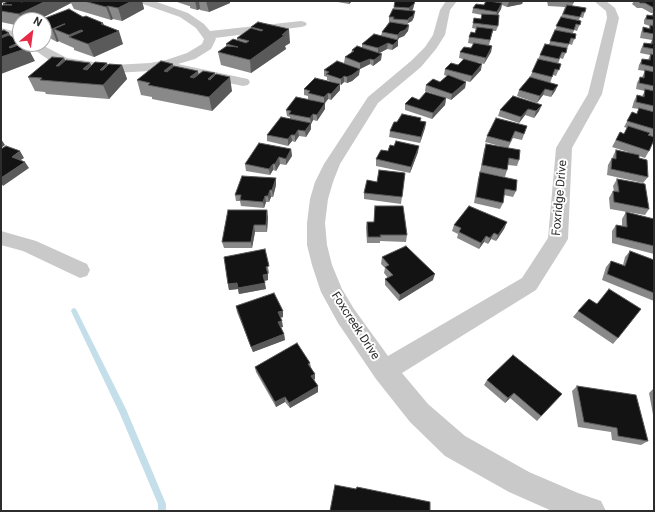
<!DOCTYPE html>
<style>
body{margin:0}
#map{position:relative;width:655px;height:512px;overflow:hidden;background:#fff;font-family:Roboto,sans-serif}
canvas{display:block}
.frame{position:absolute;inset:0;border:2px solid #2c2c2c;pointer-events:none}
.north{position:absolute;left:12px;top:12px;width:40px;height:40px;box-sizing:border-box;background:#fff;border:1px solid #ababab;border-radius:50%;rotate:29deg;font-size:11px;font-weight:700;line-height:16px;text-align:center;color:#2c2c2c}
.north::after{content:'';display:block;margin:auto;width:14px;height:18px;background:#e62a48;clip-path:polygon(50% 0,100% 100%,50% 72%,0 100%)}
</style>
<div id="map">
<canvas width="655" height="512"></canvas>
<div class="frame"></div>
<div class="north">N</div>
</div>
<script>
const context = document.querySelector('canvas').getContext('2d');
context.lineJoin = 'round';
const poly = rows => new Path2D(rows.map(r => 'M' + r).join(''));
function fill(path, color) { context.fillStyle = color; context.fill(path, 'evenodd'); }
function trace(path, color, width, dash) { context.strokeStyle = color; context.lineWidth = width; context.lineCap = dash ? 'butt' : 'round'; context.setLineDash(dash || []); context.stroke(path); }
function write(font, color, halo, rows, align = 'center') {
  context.font = font + ' Roboto,sans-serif'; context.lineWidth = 4; context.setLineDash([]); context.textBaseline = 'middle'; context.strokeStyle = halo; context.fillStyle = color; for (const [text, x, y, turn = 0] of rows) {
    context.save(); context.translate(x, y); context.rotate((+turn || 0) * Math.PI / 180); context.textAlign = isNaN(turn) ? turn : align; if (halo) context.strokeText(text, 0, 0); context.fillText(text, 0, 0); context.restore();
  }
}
fill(poly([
 [74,308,76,309,126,409,166,504,166,511,158,511,158,504,120,414,71,311,72,309,74,308]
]), '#c4dfea');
fill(poly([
 [139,1,154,1,188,13,204,24,210,31,301,21,305,22,307,24,305,26,301,27,215,38,216,39,211,49,195,59,178,64,248,79,250,82,248,85,243,86,175,72,166,67,150,71,113,73,81,69,49,60,26,44,40,44,67,58,113,65,150,63,166,60,187,53,202,44,204,39,196,28,180,17,140,3,139,1],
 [446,1,457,1,450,10,445,35,436,49,421,67,378,103,340,164,333,182,328,199,325,223,327,245,332,265,342,289,354,309,388,356,522,278,548,238,556,148,588,94,607,18,606,11,594,1,606,1,615,8,619,18,602,94,572,148,568,239,565,244,536,290,402,373,428,404,465,436,529,472,578,493,601,501,606,511,552,511,509,492,445,456,410,422,376,379,338,323,321,292,312,265,307,245,307,223,310,199,315,182,324,164,368,97,411,61,425,47,433,35,440,10,446,1],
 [1,28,20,33,20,41,1,35,1,28],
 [1,231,36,241,87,264,90,270,87,276,80,278,23,251,1,245,1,231]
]), '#c9c9c9');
fill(poly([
 [8,1,142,1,144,9,122,21,113,19,111,20,74,9,71,3,38,20,20,20,20,26,1,22,1,6,3,5,3,4],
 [174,1,230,1,230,3,209,12,200,10,200,9,197,10,190,8,190,6,189,6],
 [332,1,352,1,349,4],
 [415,1,413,9,412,11,414,17,412,21,408,23,407,25,409,25,408,31,404,36,399,38,398,40,398,46,392,50,387,49,379,53,381,60,373,66,370,64,360,69,344,63,345,57,351,53,352,50,362,48,362,44,381,36,382,32,389,22,389,17,394,7],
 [495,1,523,1,522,4,507,7,502,5,501,9,497,15,498,26,496,31,493,31,489,45,492,46,491,52,484,64,477,62,481,70,470,82,462,80,466,82,465,88,451,100,446,98,445,105,432,119,405,110,405,104,419,100,443,97,425,91,426,85,440,82,447,76,444,75,445,69,458,65,463,59,459,58,460,52,471,48,473,44,468,43,469,37,475,33,476,29,472,28,474,18,481,19,482,15,472,13,473,8,498,3],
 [547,1,573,1,574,2,572,6,586,8,583,18,580,17,579,20,581,21,577,31,574,30,573,33,576,34,572,45,569,44,563,59,560,58,558,64,561,64,556,76,553,75,550,83,542,81,558,85,555,91,551,97,543,95,537,103,517,96,519,90,530,77,540,55,549,44,561,17,565,7,548,6],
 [634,1,654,1,654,137,649,151,645,158,639,156,639,158,648,177,643,183,607,175,608,165,612,158,613,159,613,156,616,150,631,153,612,147,620,132,624,134,627,128,624,127,632,112,636,114,639,109,632,108,634,101,637,95,642,96,645,91,636,89,637,83,640,77,642,77,645,71,638,70,639,65,642,59,648,60,650,55,640,53,641,49,644,43,650,44,652,40,640,38,641,33,643,27,649,28,650,26,644,24,644,20,647,15,652,15,653,13,651,13,642,8,637,8,632,4],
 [83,17,104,25,123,44,94,57,74,50,74,48,60,42,59,41,57,42,44,35,44,20],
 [258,22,290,43,285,46,286,49,251,73,221,65,218,52,226,46,226,44,237,40,237,38,251,29,251,27],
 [64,58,65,60,90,63,91,66,107,63,108,65,122,65,127,79,109,99,46,94,45,92,35,91,28,77],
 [174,66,199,74,232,91,212,111,152,99,152,97,141,95,137,80],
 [324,70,359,75,352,81,347,83,344,82,341,85,340,84,340,90,331,100,328,99,325,103,325,109,317,121,313,120,311,124,311,129,306,137,299,136,295,142,292,141,288,146,267,141,267,135,290,119,290,117,287,116,286,110,314,101,308,99,308,96,304,95,304,89,336,83,327,80,327,77,324,76],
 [513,96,539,111,534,118,525,115,519,123,498,116,500,110],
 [421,118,421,121,426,122,425,128,420,143,389,137,390,131,397,122],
 [527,126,522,140,513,138,508,148,519,160,517,166,508,165,507,170,505,177,480,172,484,150,486,144,507,148,485,142,487,136],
 [291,149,292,156,286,165,280,164,276,171,273,170,270,175,246,171,245,164],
 [388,151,418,152,410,173,376,166,376,159],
 [480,172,516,191,513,197,504,195,503,203,500,209,474,203,478,179],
 [405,173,401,204,364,199,364,193,377,182],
 [276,178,276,185,273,197,271,197,269,202,266,202,264,208,241,206,240,201,236,201,235,195],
 [617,179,649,209,645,215,610,209,609,198,613,191,614,191,613,186],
 [375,206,407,235,406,242,380,241,380,243,367,243,366,228,367,222,374,222],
 [626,212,654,219,654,254,612,243,612,231,616,225,622,226,622,219],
 [268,217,267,232,255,232,252,248,224,248,222,242],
 [507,222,504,229,496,241,491,239,488,244,484,242,479,249,457,238,458,234,452,231,454,225],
 [265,249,269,273,267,273,268,280,264,281,266,289,239,294,238,289,229,290,228,284],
 [630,251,654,260,654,301,602,280,606,267,611,261,623,265,625,257],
 [382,257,433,280,399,301,385,285,385,279,388,278,384,273,385,268,381,264],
 [597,304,618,338,613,344,573,317,578,311],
 [236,306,283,311,283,317,280,318,283,327,281,327,284,334,285,340,253,352,237,312],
 [310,363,311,367,315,379,314,380,318,386,318,392,290,408,285,402,276,407,256,372,255,367],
 [487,380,562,394,537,421,510,398,505,403,484,385],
 [577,386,648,441,641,445,612,440,611,432,578,427,572,391],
 [654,388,654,420,649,393]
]), '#898989');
fill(poly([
 [1,1,8,1,2,3],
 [46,1,71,1,71,3,38,20,21,20,19,14],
 [132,1,142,1,144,9,122,21,118,8],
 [195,1,199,1,200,9,197,10],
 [206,1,230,1,230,3,209,12],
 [349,1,352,1,349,4],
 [415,1,413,9,409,14,409,8],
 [513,1,523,1,522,4,507,7,509,2],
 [502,3,501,9,496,18,497,12],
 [108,6,113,19,111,20,106,7],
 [415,11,414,17,412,21,408,23,407,26,409,18],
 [103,23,108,35,119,31,123,44,94,57,88,44,101,24],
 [64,24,69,35,54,29,59,41,57,42,52,29],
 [409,25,408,31,404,36,399,38,397,41,398,35,400,32],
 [289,29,290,43,285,46,286,49,251,73,250,60],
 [1,30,2,30,4,35,9,33,14,45,20,43,20,44,28,48,35,61,1,74],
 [81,30,86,43,70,37,69,35],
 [398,40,398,46,392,50,393,45],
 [388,43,387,49,378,54,378,48],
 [492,46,491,52,484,64,486,58],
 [382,54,381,60,373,66,374,60],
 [64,58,70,72,56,66],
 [370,59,370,64,360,69,360,63],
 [90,63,96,76,83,69],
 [107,63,112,76,122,65,127,79,109,99,103,85,100,70],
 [173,64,177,78,164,71],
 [482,64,481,70,470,82,472,76],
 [360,69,359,75,352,81,347,83,347,77],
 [198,71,201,85,190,77],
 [215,73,217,87,208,79],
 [344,76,344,82,341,85,341,79],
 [230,77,232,91,212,111,209,97],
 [466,82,465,88,451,100,452,94],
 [340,84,340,90,331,100,331,94],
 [558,85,555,91,551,97,553,91],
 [545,89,543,95,537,103,540,96],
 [328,93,328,99,325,103,325,109,317,121,317,115,324,103,324,97],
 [446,98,445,105,432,119,433,113],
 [542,105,539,111,534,118,536,111],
 [528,109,525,115,519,123,521,117],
 [313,114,313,120,311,124,311,129,306,137,305,131,311,123,310,118],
 [426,122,425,128,420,143,421,137],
 [298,130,299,136,295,142,295,135],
 [291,135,292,141,288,146,288,139],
 [1,139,5,145,1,148],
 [419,146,418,152,410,173,411,167],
 [291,149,292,156,286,165,286,159],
 [20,151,24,158,16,163,12,157],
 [279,157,280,164,276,171,275,164],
 [25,162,29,168,3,186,1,183,1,178],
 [273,164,273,170,270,175,269,169],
 [276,178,276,185,273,197,272,190],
 [270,190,271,197,269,202,268,196],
 [265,196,266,202,264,208,263,202],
 [267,210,268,217,267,232,266,225],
 [507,222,504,229,496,241,498,235],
 [254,225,255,232,252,248,251,242],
 [494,233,491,239,488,244,490,238],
 [486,236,484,242,479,249,481,243],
 [268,274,268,280,264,281,263,275],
 [435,274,433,280,399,301,400,295],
 [237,283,265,283,266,289,239,294,238,289,229,290,228,284],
 [283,311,283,317,279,318,278,312],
 [282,321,283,327,279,328,278,322],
 [284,334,285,340,253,352,251,347],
 [315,374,315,379,312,381,311,376],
 [318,386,318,392,290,408,289,403],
 [514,393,510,398,505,403,508,398],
 [285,397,285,402,276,407,275,402]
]), '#5a5a5a');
const building = poly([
 [8,1,18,1,22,2,24,1,46,1,19,14,1,11,1,6,3,5,12,5,3,4,8,1],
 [84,1,132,1,118,8,108,6,106,7,84,1],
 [395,1,415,1,414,4,409,8,394,7,395,1],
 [486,1,489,1,502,3,497,12,473,8,476,4,484,5,486,1],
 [555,1,573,1,574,2,555,1],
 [638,1,654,1,654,8,645,3,640,3,638,1],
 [567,5,586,8,585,12,582,12,580,17,563,14,567,5],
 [69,9,83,17,86,16,103,23,101,24,119,31,88,44,69,37,83,31,81,30,69,35,54,29,65,24,64,24,52,29,44,25,44,20,40,20,69,9],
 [393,9,415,11,413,16,409,18,408,20,393,19,394,17,389,17,393,9],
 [654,13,654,20,646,19,647,15,653,16,654,13],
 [482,14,499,15,498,26,473,23,474,18,481,19,482,14],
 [561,17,581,21,580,25,576,24,574,30,556,26,561,17],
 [258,22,289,29,282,35,285,35,250,60,218,52,227,46,238,47,226,44,233,39,246,43,249,41,237,38,251,28,261,31,263,30,251,27,258,22],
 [390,22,409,25,405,30,400,32,398,35,382,32,390,22],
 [653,24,654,24,654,34,643,32,643,27,650,29,650,25,653,26,653,24],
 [477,27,493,29,490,40,469,37,471,32,475,33,477,27],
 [4,30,9,33,1,36,1,31,4,30],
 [555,30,576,34,575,39,571,38,569,44,550,41,555,30],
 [374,34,398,40,393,45,388,43,378,48,362,44,374,34],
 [9,35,20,42,9,47,10,48,21,44,23,44,28,48,1,57,1,38,9,35],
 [653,38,654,38,654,49,643,47,644,43,652,44,653,38],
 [474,43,492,46,486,58,460,52,464,47,471,48,474,43],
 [545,44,567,48,566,53,562,52,559,59,540,55,545,44],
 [357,46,382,54,374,60,370,59,360,63,345,57,354,51,352,50,357,46],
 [651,54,654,55,654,67,641,64,642,59,650,60,651,54],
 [52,57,64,58,56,66,59,66,66,60,90,63,83,69,87,70,95,62,107,63,100,70,103,70,109,64,122,65,103,85,40,80,42,78,28,77,52,57],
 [464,59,482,64,472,76,445,69,451,63,458,65,464,59],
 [538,59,561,64,559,70,555,69,552,77,532,72,538,59],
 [161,61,173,64,164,71,167,72,174,66,198,71,190,77,194,78,203,71,215,73,208,79,210,80,216,74,230,77,209,97,148,85,150,83,137,80,161,61],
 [337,61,360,69,352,75,347,77,344,76,341,79,326,74,329,72,324,70,337,61],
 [645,70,654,72,654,86,639,83,640,77,644,78,645,70],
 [448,75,466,82,452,94,426,85,433,79,440,82,448,75],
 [530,77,558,85,553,91,545,89,540,96,519,90,530,77],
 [315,78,340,84,331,94,328,93,324,97,308,93,310,91,304,89,315,78],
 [645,89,654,91,654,106,636,102,637,95,644,97,645,89],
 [426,92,446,98,433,113,405,104,412,97,419,100,426,92],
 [513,96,542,105,536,111,528,109,521,117,500,110,513,96],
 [296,97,325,103,317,115,313,114,310,118,289,114,291,111,286,110,296,97],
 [639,108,654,112,654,129,627,121,632,112,637,114,639,108],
 [402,114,421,118,420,121,426,122,421,137,390,131,394,122,397,122,402,114],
 [281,117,311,123,305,131,298,130,295,135,291,135,288,139,267,135,281,117],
 [496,118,527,126,524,134,515,131,510,142,487,136,496,118],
 [628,126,650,133,648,135,654,137,654,140,649,151,616,140,620,132,624,134,628,126],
 [396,141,419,146,411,167,376,159,381,150,388,151,390,145,394,146,396,141],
 [259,143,291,149,286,159,279,157,275,164,273,164,269,169,245,164,259,143],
 [486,144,520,150,519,160,509,158,507,170,482,165,486,144],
 [6,146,20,151,12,157,25,162,1,178,1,149,6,146],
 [616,150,639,155,639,158,647,160,648,177,611,169,612,158,616,159,616,150],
 [379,170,405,173,402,197,364,193,367,180,377,182,379,170],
 [480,172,517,180,516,191,505,189,503,203,476,197,480,172],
 [242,176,276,178,272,190,270,190,268,196,265,196,263,202,240,200,241,195,235,195,242,176],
 [617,179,645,184,649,209,614,202,613,191,619,192,617,179],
 [375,206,403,206,407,235,380,235,381,237,368,237,367,222,374,222,375,206],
 [469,206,507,222,498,235,494,233,490,238,486,236,481,243,459,232,461,228,454,225,469,206],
 [228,210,267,210,266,225,254,225,251,242,222,242,228,210],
 [626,212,654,219,654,246,616,237,616,225,627,227,626,212],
 [406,246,435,274,400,295,385,279,393,275,385,267,389,265,382,257,406,246],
 [265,249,269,266,266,267,268,274,263,275,265,283,238,288,237,283,228,284,224,257,265,249],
 [630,251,654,260,654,293,607,274,611,261,625,266,630,251],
 [609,289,641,309,618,338,578,311,589,299,597,304,609,289],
 [274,293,283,311,278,312,282,321,278,322,284,334,251,347,236,306,274,293],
 [297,343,310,363,308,364,315,374,311,376,318,386,289,403,285,397,275,402,255,367,297,343],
 [513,355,562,394,541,416,514,393,508,398,487,380,513,355],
 [577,386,636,395,648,441,618,436,617,428,584,422,577,386],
 [335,485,356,489,357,487,430,502,430,511,330,511,335,485]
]);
fill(building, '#131313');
trace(building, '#5a5a5a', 1);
write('12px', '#2c2c2c', '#fff', [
 ["Foxridge Drive",560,198,-85],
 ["Foxcreek Drive",355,326,57]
]);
</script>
